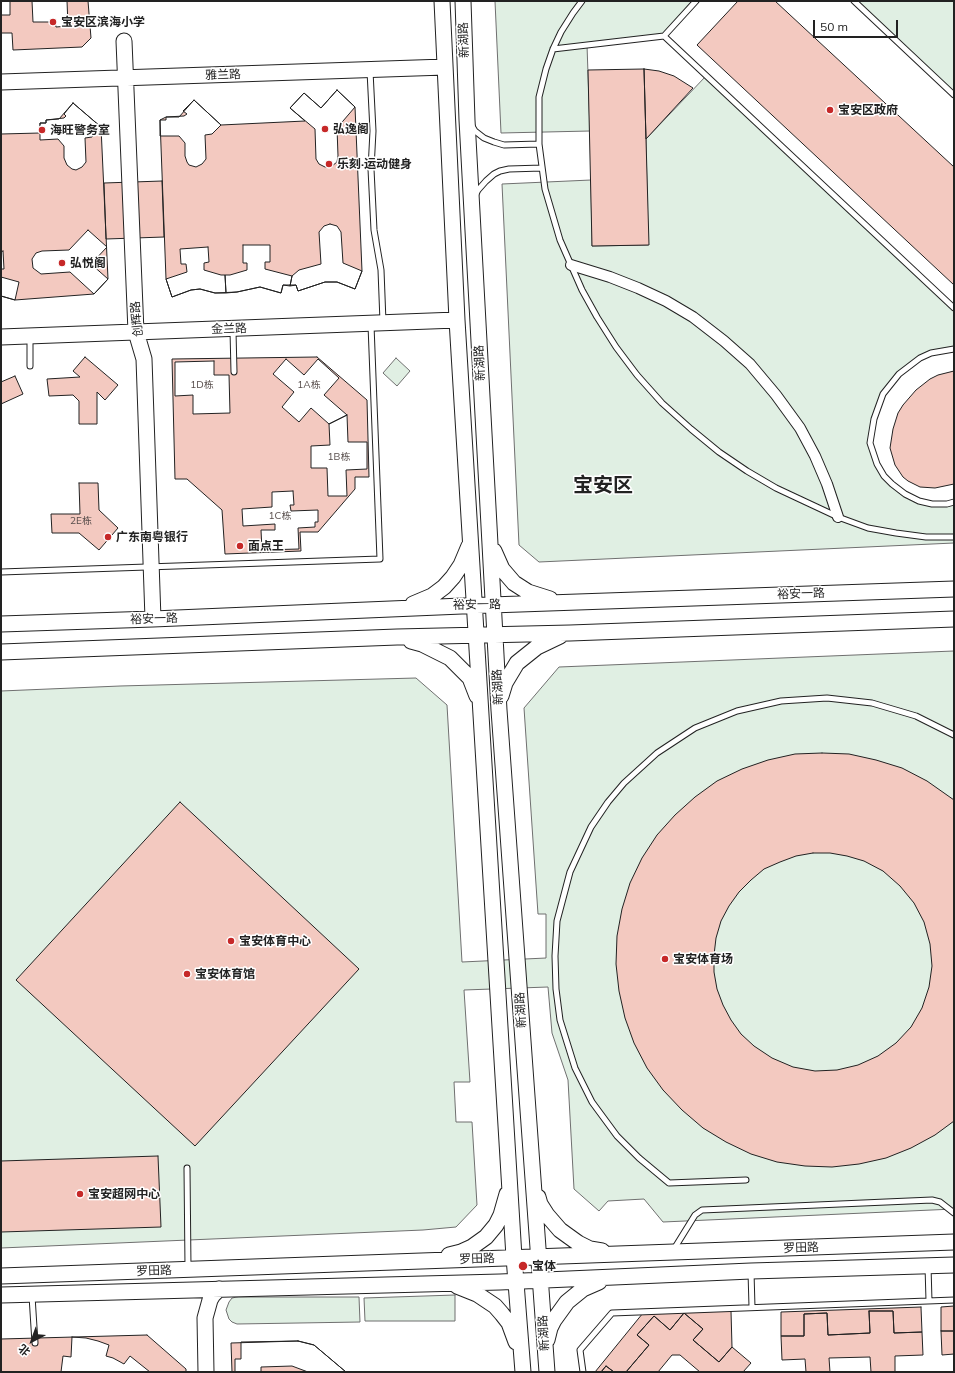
<!DOCTYPE html>
<meta charset="utf-8">
<style>
body{margin:0}
#map{position:relative;width:955px;height:1373px;overflow:hidden;background:#fff;font-family:Mulish,"Noto Sans SC",sans-serif}
canvas{display:block}
.frame{position:absolute;inset:0;border:2px solid #222;pointer-events:none}
.north{position:absolute;left:12px;top:1321px;width:40px;height:40px;-webkit-text-stroke:3px #fff;paint-order:stroke;rotate:221deg;font-size:11px;font-weight:700;line-height:16px;text-align:center;color:#222}
.north::after{content:'';display:block;margin:auto;width:14px;height:18px;background:#222;clip-path:polygon(50% 0,100% 100%,50% 72%,0 100%)}
.scale{position:absolute;left:813px;top:20px;width:85px;height:18px;box-sizing:border-box;border:2px solid #222;border-top:0;padding-left:5px;font-size:12px;line-height:14px;white-space:nowrap;color:#222;-webkit-text-stroke:3px #fff;paint-order:stroke}
</style>
<div id="map">
<canvas width="955" height="1373"></canvas>
<div class="frame"></div>
<div class="north">北</div>
<div class="scale">50 m</div>
</div>
<script>
const context = document.querySelector('canvas').getContext('2d');
context.lineJoin = 'round';
function fill(path, color) { context.fillStyle = color; context.fill(path, 'evenodd'); }
const poly = rows => new Path2D(rows.map(r => 'M' + r).join(''));
function trace(path, color, width, dash) { context.strokeStyle = color; context.lineWidth = width; context.lineCap = dash ? 'butt' : 'round'; context.setLineDash(dash || []); context.stroke(path); }
function write(font, color, halo, rows, align = 'center') {
  context.font = font + ' Mulish,"Noto Sans SC",sans-serif'; context.lineWidth = 3; context.setLineDash([]); context.textBaseline = 'middle'; context.strokeStyle = halo; context.fillStyle = color; for (const [text, x, y, turn = 0] of rows) {
    context.save(); context.translate(x, y); context.rotate((+turn || 0) * Math.PI / 180); context.textAlign = isNaN(turn) ? turn : align; if (halo) context.strokeText(text, 0, 0); context.fillText(text, 0, 0); context.restore();
  }
}
const green = poly([
 [495,1,696,1,664,36,587,45,590,131,501,133,495,1],
 [854,1,954,1,954,95,854,1],
 [706,76,954,308,954,349,943,350,908,366,883,394,870,443,884,476,905,494,932,504,954,502,954,543,539,562,519,545,502,184,591,180,592,246,648,245,646,139,706,76],
 [396,358,410,371,397,386,383,373,396,358],
 [954,651,954,1209,663,1222,644,1199,608,1201,599,1211,574,1189,568,1080,552,1033,548,987,464,990,470,1082,454,1082,456,1122,472,1122,477,1205,456,1227,423,1230,1,1248,1,691,120,686,416,678,447,705,462,962,546,958,546,914,538,914,524,708,559,667,954,651],
 [455,1295,455,1321,365,1321,364,1298,455,1295],
 [237,1297,359,1297,360,1322,237,1324,232,1322,229,1319,226,1310,229,1302,232,1298,237,1297]
]);
fill(green, '#e0efe3');
trace(green, '#6f6f6f', 1);
const building = poly([
 [10,1,32,1,33,22,55,22,56,27,68,26,67,1,88,1,91,38,82,47,13,50,12,33,1,33,1,15,10,15,10,1],
 [738,1,775,1,954,167,954,285,697,45,738,1],
 [644,69,649,245,592,246,588,70,644,69],
 [644,69,659,71,674,76,693,88,646,139,644,69],
 [337,90,355,107,337,128,338,156,337,162,332,166,325,167,319,164,316,159,315,129,290,108,304,93,321,108,337,90],
 [337,90,355,107,362,271,355,289,337,282,325,282,298,291,296,285,283,285,281,293,260,287,237,292,215,293,200,289,191,290,172,297,166,279,160,120,166,117,179,117,194,100,221,125,305,121,290,108,304,93,321,108,337,90],
 [194,100,221,125,212,134,205,135,206,159,202,164,196,167,189,165,187,162,185,156,185,143,179,136,160,136,160,120,166,120,166,117,184,116,187,114,183,111,194,100],
 [73,103,101,127,92,137,85,138,86,162,82,167,76,170,72,169,67,165,64,158,64,146,58,139,40,140,40,123,46,123,46,120,64,118,66,116,64,114,73,103],
 [73,103,101,127,108,279,94,294,15,300,1,296,1,134,40,133,40,123,46,123,46,120,59,119,73,103],
 [162,181,164,237,106,239,104,183,162,181],
 [330,224,337,226,341,232,343,263,362,271,355,289,337,282,325,282,298,291,296,285,290,286,292,276,299,270,321,264,319,232,324,226,330,224],
 [88,230,107,247,91,264,108,279,94,294,70,272,41,274,33,268,32,259,36,253,42,251,69,250,88,230],
 [243,245,270,245,270,262,265,262,265,269,292,276,290,286,283,285,281,293,260,287,237,292,226,293,225,275,230,275,247,270,247,263,243,263,243,245],
 [208,247,209,262,204,263,204,270,221,275,225,275,226,293,215,293,200,289,191,290,172,297,166,279,187,272,186,264,181,264,180,249,208,247],
 [3,251,4,269,1,269,1,252,3,251],
 [1,277,19,282,15,300,1,296,1,277],
 [85,357,118,385,105,400,97,392,97,424,79,424,79,401,73,395,49,396,47,379,80,377,73,371,85,357],
 [317,357,367,400,369,477,355,477,355,489,318,532,300,532,301,551,225,554,222,510,187,479,175,479,172,359,317,357],
 [286,359,304,375,318,359,339,378,324,395,347,415,329,424,311,408,299,422,282,407,294,392,273,374,286,359],
 [214,361,214,375,229,375,230,413,193,414,193,395,175,396,175,362,214,361],
 [954,371,954,484,935,488,920,487,908,481,903,477,895,465,890,448,893,429,898,413,903,405,916,390,930,379,938,375,954,371],
 [15,376,23,394,1,404,1,382,15,376],
 [347,415,348,442,367,442,367,469,346,470,347,496,328,496,327,468,311,468,311,446,330,445,329,424,347,415],
 [79,483,98,483,99,510,118,528,99,550,79,533,52,533,51,514,80,514,79,483],
 [293,491,294,505,290,505,291,511,318,510,318,522,315,522,315,527,298,528,299,549,262,550,261,530,275,530,275,524,243,526,242,509,272,507,272,492,293,491],
 [822,753,849,754,876,760,902,768,927,781,954,800,954,1121,935,1135,911,1148,886,1158,859,1164,832,1167,805,1166,777,1162,751,1154,726,1142,703,1128,682,1110,663,1090,647,1068,634,1043,625,1018,619,991,616,964,617,936,622,909,630,883,642,858,657,835,675,815,695,797,717,781,742,769,768,760,795,754,822,753],
 [813,853,830,853,847,856,864,861,883,871,900,886,914,903,924,922,930,944,932,966,929,987,922,1008,911,1027,896,1043,878,1056,858,1065,837,1070,815,1071,793,1067,772,1058,754,1046,741,1034,731,1020,723,1005,717,989,714,972,714,955,716,938,721,921,729,906,739,892,751,880,764,869,780,862,796,856,813,853],
 [180,802,359,969,195,1146,16,980,180,802],
 [158,1156,161,1227,1,1232,1,1161,158,1156],
 [954,1306,954,1331,941,1331,941,1307,954,1306],
 [921,1307,922,1332,894,1333,893,1311,869,1311,870,1333,828,1335,827,1313,804,1314,804,1336,781,1336,781,1312,921,1307],
 [731,1311,732,1347,719,1362,693,1340,703,1329,684,1313,670,1330,654,1316,637,1335,649,1345,626,1372,614,1372,606,1366,601,1372,595,1372,643,1313,731,1311],
 [869,1311,893,1311,894,1333,922,1332,923,1355,895,1356,895,1372,871,1372,870,1357,829,1358,830,1372,806,1372,805,1359,782,1360,781,1336,804,1336,804,1314,827,1313,828,1335,870,1333,869,1311],
 [684,1313,703,1329,693,1340,719,1362,732,1347,751,1363,743,1372,700,1372,680,1355,672,1355,658,1372,626,1372,649,1345,637,1335,654,1316,670,1330,684,1313],
 [941,1331,954,1331,954,1354,942,1355,941,1331],
 [147,1335,186,1369,186,1372,1,1372,1,1339,147,1335],
 [72,1337,86,1338,98,1341,109,1345,106,1356,113,1358,124,1364,130,1356,150,1372,61,1372,63,1356,71,1357,72,1337],
 [298,1341,314,1345,346,1372,232,1372,231,1343,298,1341],
 [298,1341,314,1345,346,1372,308,1372,292,1366,261,1367,261,1372,235,1372,235,1359,241,1359,241,1342,298,1341],
 [606,1366,614,1372,601,1372,606,1366]
]);
fill(building, '#f3c9c0');
trace(building, '#222', 1);
const lane = poly([
 [582,1,573,13,561,32,553,49,546,69,539,97,539,144,545,189,560,240,582,290,597,317,616,347,637,375,662,403,691,429,719,452,747,471,776,488,838,517,868,528,896,533,926,537,954,537],
 [854,1,954,95],
 [664,36,696,1],
 [553,49,664,36,954,308],
 [370,71,373,131,371,169,374,230,381,270,383,322],
 [472,126,475,131,484,138,494,142,504,145,539,144],
 [475,196,478,190,486,181,494,174,500,171,509,169,542,168],
 [233,331,234,372],
 [30,337,30,366],
 [954,349,931,353,920,358,899,374,883,394,874,419,870,443,877,464,884,476,892,484,905,494,919,501,932,504,947,504,954,502],
 [1,572,380,559,371,325],
 [187,1168,188,1267],
 [746,1180,669,1183,639,1158,617,1136,592,1102,575,1068,560,1020,556,989,555,956,557,921,570,872,591,827,608,802,624,783,657,753,695,728,737,711,781,701,827,698,872,703,916,716,954,735],
 [674,1249,695,1215,702,1210,932,1200,940,1202,954,1213],
 [928,1266,929,1301],
 [751,1272,752,1307],
 [32,1296,35,1343],
 [583,1372,580,1350,612,1313,954,1300]
]);
const street = poly([
 [571,265,610,277,638,288,666,301,693,317,724,341,750,364,776,395,800,428,815,456,827,484,838,517]
]);
const secondary = poly([
 [442,1,457,320,514,1257,523,1372],
 [463,1,467,120,499,710,547,1372],
 [124,41,136,332,144,359,153,619],
 [1,82,445,67],
 [1,337,457,320],
 [494,551,502,569,514,583,528,592,550,599],
 [413,604,432,596,444,587,453,577,461,565,469,546],
 [1,624,153,619,462,606,954,589],
 [411,641,422,644,450,658,470,678,477,696],
 [1,652,397,637,570,633,954,619],
 [501,696,505,683,517,663,537,647,560,636],
 [538,1197,540,1204,547,1215,560,1230,578,1243,590,1249,602,1251],
 [449,1255,461,1252,472,1247,486,1237,496,1225,501,1215,507,1194],
 [1,1276,954,1242],
 [457,1286,477,1294,495,1306,502,1314,509,1323,516,1342],
 [1,1295,500,1282,751,1271,954,1265],
 [547,1340,550,1328,554,1320,567,1302,583,1289,599,1282],
 [206,1372,205,1318,210,1300,213,1295,219,1289]
]);
trace(lane, '#222', 7);
trace(street, '#222', 12);
trace(secondary, '#222', 17);
trace(lane, '#fff', 5);
trace(street, '#fff', 10);
trace(secondary, '#fff', 15);
for (const [x, y, r, color] of [
 [53,22,4,"#c62828"],
 [830,110,4,"#c62828"],
 [325,129,4,"#c62828"],
 [42,130,4,"#c62828"],
 [329,164,4,"#c62828"],
 [62,263,4,"#c62828"],
 [108,537,4,"#c62828"],
 [240,546,4,"#c62828"],
 [231,941,4,"#c62828"],
 [665,959,4,"#c62828"],
 [187,974,4,"#c62828"],
 [80,1194,4,"#c62828"],
 [523,1266,5,"#c62828"]
]) { const dot = new Path2D(); dot.arc(x, y, r, 0, 2 * Math.PI); context.fillStyle = color; context.fill(dot); trace(dot, '#fff', 1.5); }
write('10px', '#564c4a', null, [
 ["1D栋",202,385],
 ["1A栋",309,385],
 ["1B栋",339,457],
 ["1C栋",280,516],
 ["2E栋",81,521]
]);
write('bold 12px', '#222', '#fff', [
 ["宝安区滨海小学",61,22],
 ["宝安区政府",838,110],
 ["弘逸阁",333,129],
 ["海旺警务室",50,130],
 ["乐刻·运动健身",337,164],
 ["弘悦阁",70,263],
 ["广东南粤银行",116,537],
 ["面点王",248,546],
 ["宝安体育中心",239,941],
 ["宝安体育场",673,959],
 ["宝安体育馆",195,974],
 ["宝安超网中心",88,1194],
 ["宝体",532,1266]
], 'left');
write('12px', '#222', '#fff', [
 ["新湖路",464,40,-92],
 ["雅兰路",223,75,-2],
 ["创辉路",137,319,-95],
 ["金兰路",229,329,-2],
 ["新湖路",480,363,-93],
 ["裕安一路",801,594,-2],
 ["裕安一路",477,605,-1],
 ["裕安一路",154,619,-2],
 ["新湖路",498,687,-93],
 ["新湖路",521,1010,-94],
 ["罗田路",801,1248,-2],
 ["罗田路",477,1259,-2],
 ["罗田路",154,1271,-2],
 ["新湖路",544,1333,-94]
]);
write('bold 20px', '#222', '#fff', [
 ["宝安区",603,486]
]);
</script>
